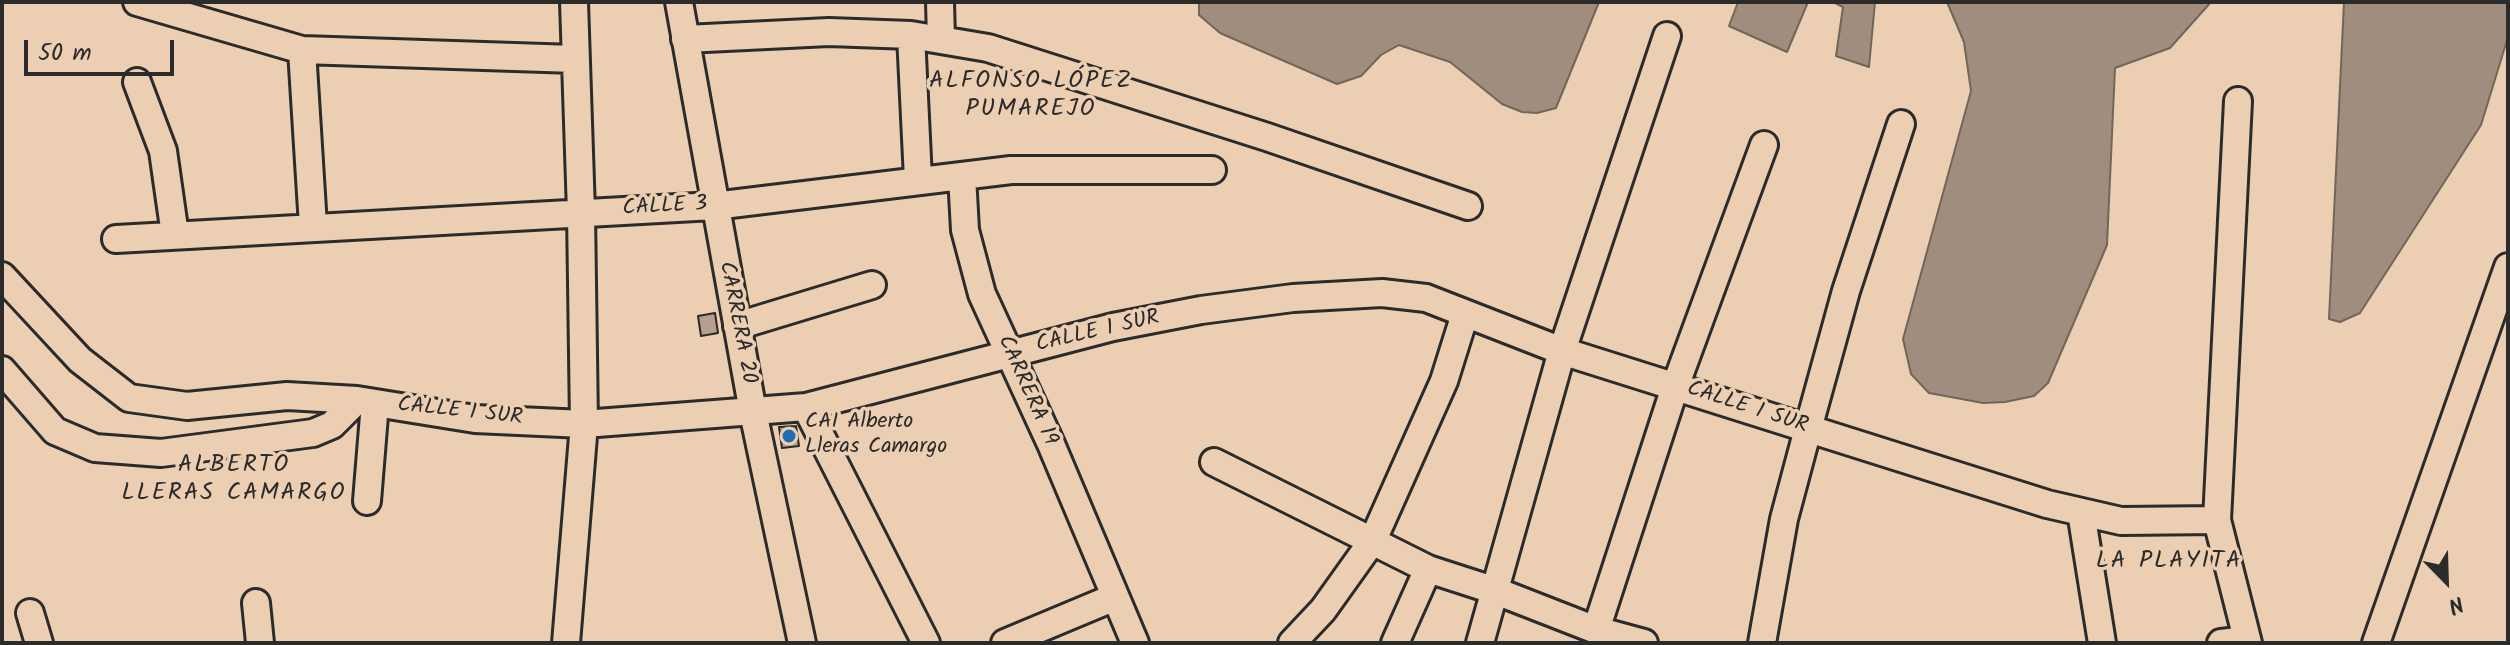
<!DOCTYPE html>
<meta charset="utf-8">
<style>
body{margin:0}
#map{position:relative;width:2510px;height:645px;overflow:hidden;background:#ecceb2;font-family:Kalam,sans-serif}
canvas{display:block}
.frame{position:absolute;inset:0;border:4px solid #2b2b2b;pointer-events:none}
.north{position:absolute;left:2406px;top:541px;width:80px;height:80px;-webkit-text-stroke:6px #ecceb2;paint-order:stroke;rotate:157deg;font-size:22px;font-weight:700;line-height:32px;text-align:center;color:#2b2b2b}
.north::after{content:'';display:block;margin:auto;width:28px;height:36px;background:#2b2b2b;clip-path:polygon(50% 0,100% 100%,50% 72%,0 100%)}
.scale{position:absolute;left:24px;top:40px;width:150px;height:36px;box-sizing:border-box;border:4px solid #2b2b2b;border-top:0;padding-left:10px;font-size:24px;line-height:28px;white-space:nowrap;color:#2b2b2b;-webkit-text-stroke:6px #ecceb2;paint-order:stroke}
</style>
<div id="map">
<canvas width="2510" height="645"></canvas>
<div class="frame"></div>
<div class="north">N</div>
<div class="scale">50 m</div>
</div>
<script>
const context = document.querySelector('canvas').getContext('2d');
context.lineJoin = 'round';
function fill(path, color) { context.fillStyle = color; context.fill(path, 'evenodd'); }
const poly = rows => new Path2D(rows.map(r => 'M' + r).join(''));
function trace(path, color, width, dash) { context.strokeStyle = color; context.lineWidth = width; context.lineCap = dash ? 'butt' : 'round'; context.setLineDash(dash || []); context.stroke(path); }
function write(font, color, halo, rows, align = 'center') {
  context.font = font + ' Kalam,sans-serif'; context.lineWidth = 7; context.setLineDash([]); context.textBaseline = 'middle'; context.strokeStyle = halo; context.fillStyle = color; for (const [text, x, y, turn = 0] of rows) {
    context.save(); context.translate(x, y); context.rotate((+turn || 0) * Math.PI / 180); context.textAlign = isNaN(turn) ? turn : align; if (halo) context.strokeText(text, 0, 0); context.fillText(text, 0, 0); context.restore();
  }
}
const water = poly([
 [1199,2,1599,2,1556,108,1537,113,1522,112,1502,104,1450,62,1399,45,1381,55,1361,76,1337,84,1220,33,1199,15,1199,2],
 [1738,2,1808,2,1787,52,1729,26,1738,2],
 [1833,2,1875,2,1869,67,1836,56,1843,7,1833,2],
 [1947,2,2211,2,2170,48,2115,68,2107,245,2048,383,2034,396,2005,402,1983,403,1929,393,1911,374,1903,339,1971,91,1964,42,1947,2],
 [2344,2,2508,2,2508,37,2481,125,2360,313,2340,322,2329,319,2344,2]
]);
fill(water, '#a08d7d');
trace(water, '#71665c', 2);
const building = poly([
 [715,313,718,333,701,336,698,316,715,313],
 [796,426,799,446,782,448,779,427,796,426]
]);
fill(building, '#b6a08d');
trace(building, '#2b2b2b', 2);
const minor = poly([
 [137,2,302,50,575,59],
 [679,2,753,412,802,643],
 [940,2,941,39],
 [911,35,918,179],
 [685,39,829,32,911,35,988,48,1267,137,1468,206],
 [302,50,313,226],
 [137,82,163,151,175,235],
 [2238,101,2217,520,2248,643],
 [962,176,965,230,982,294,1051,444,1135,643],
 [116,239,714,206,1011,170,1212,170],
 [2,276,80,360,129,398,187,406,287,396,357,400,475,419,584,424,806,407,1113,327,1201,310,1293,298,1382,293,1426,298,1562,351,2047,504,2121,521,2217,520],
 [737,326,872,285],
 [2,370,55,431,95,448,161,453,313,433,332,425,357,400],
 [806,407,926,643],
 [1214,462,1428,569,1496,591,1596,630,1644,643],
 [367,501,375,403],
 [2081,512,2102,643],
 [256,603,260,643],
 [30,613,39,643],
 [1596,630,1675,387,1764,145],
 [566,643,584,424,581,212,574,2],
 [1005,643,1115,597],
 [1292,643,1323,610,1373,540,1444,381,1465,314],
 [1395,643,1428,569],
 [1480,643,1562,351,1667,36],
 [1762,643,1784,519,1808,429,1846,291,1901,124],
 [2221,643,2247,640],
 [2376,643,2508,267]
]);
trace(minor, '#2b2b2b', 32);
trace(minor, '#ecceb2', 26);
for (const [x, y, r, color] of [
 [789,436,8,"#1f6fb2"]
]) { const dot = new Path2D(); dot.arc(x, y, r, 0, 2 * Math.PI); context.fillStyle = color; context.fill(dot); trace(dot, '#ecceb2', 3); }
write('22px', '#2b2b2b', '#ecceb2', [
 ["CALLE 3",665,208,-3],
 ["CARRERA 20",736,323,79],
 ["CALLE 1 SUR",1098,333,-13],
 ["CARRERA 19",1026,391,66],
 ["CALLE 1 SUR",1747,409,18],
 ["CALLE 1 SUR",460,413,6]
]);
write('22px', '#2b2b2b', '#ecceb2', [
 ["CAI Alberto",805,423],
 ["Lleras Camargo",805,448]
], 'left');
context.letterSpacing = '2px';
write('24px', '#2b2b2b', '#ecceb2', [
 ["ALFONSO LÓPEZ",1031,83],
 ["PUMAREJO",1031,111],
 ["ALBERTO",234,467],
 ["LLERAS CAMARGO",234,495],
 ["LA PLAYITA",2169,563]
]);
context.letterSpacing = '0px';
</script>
